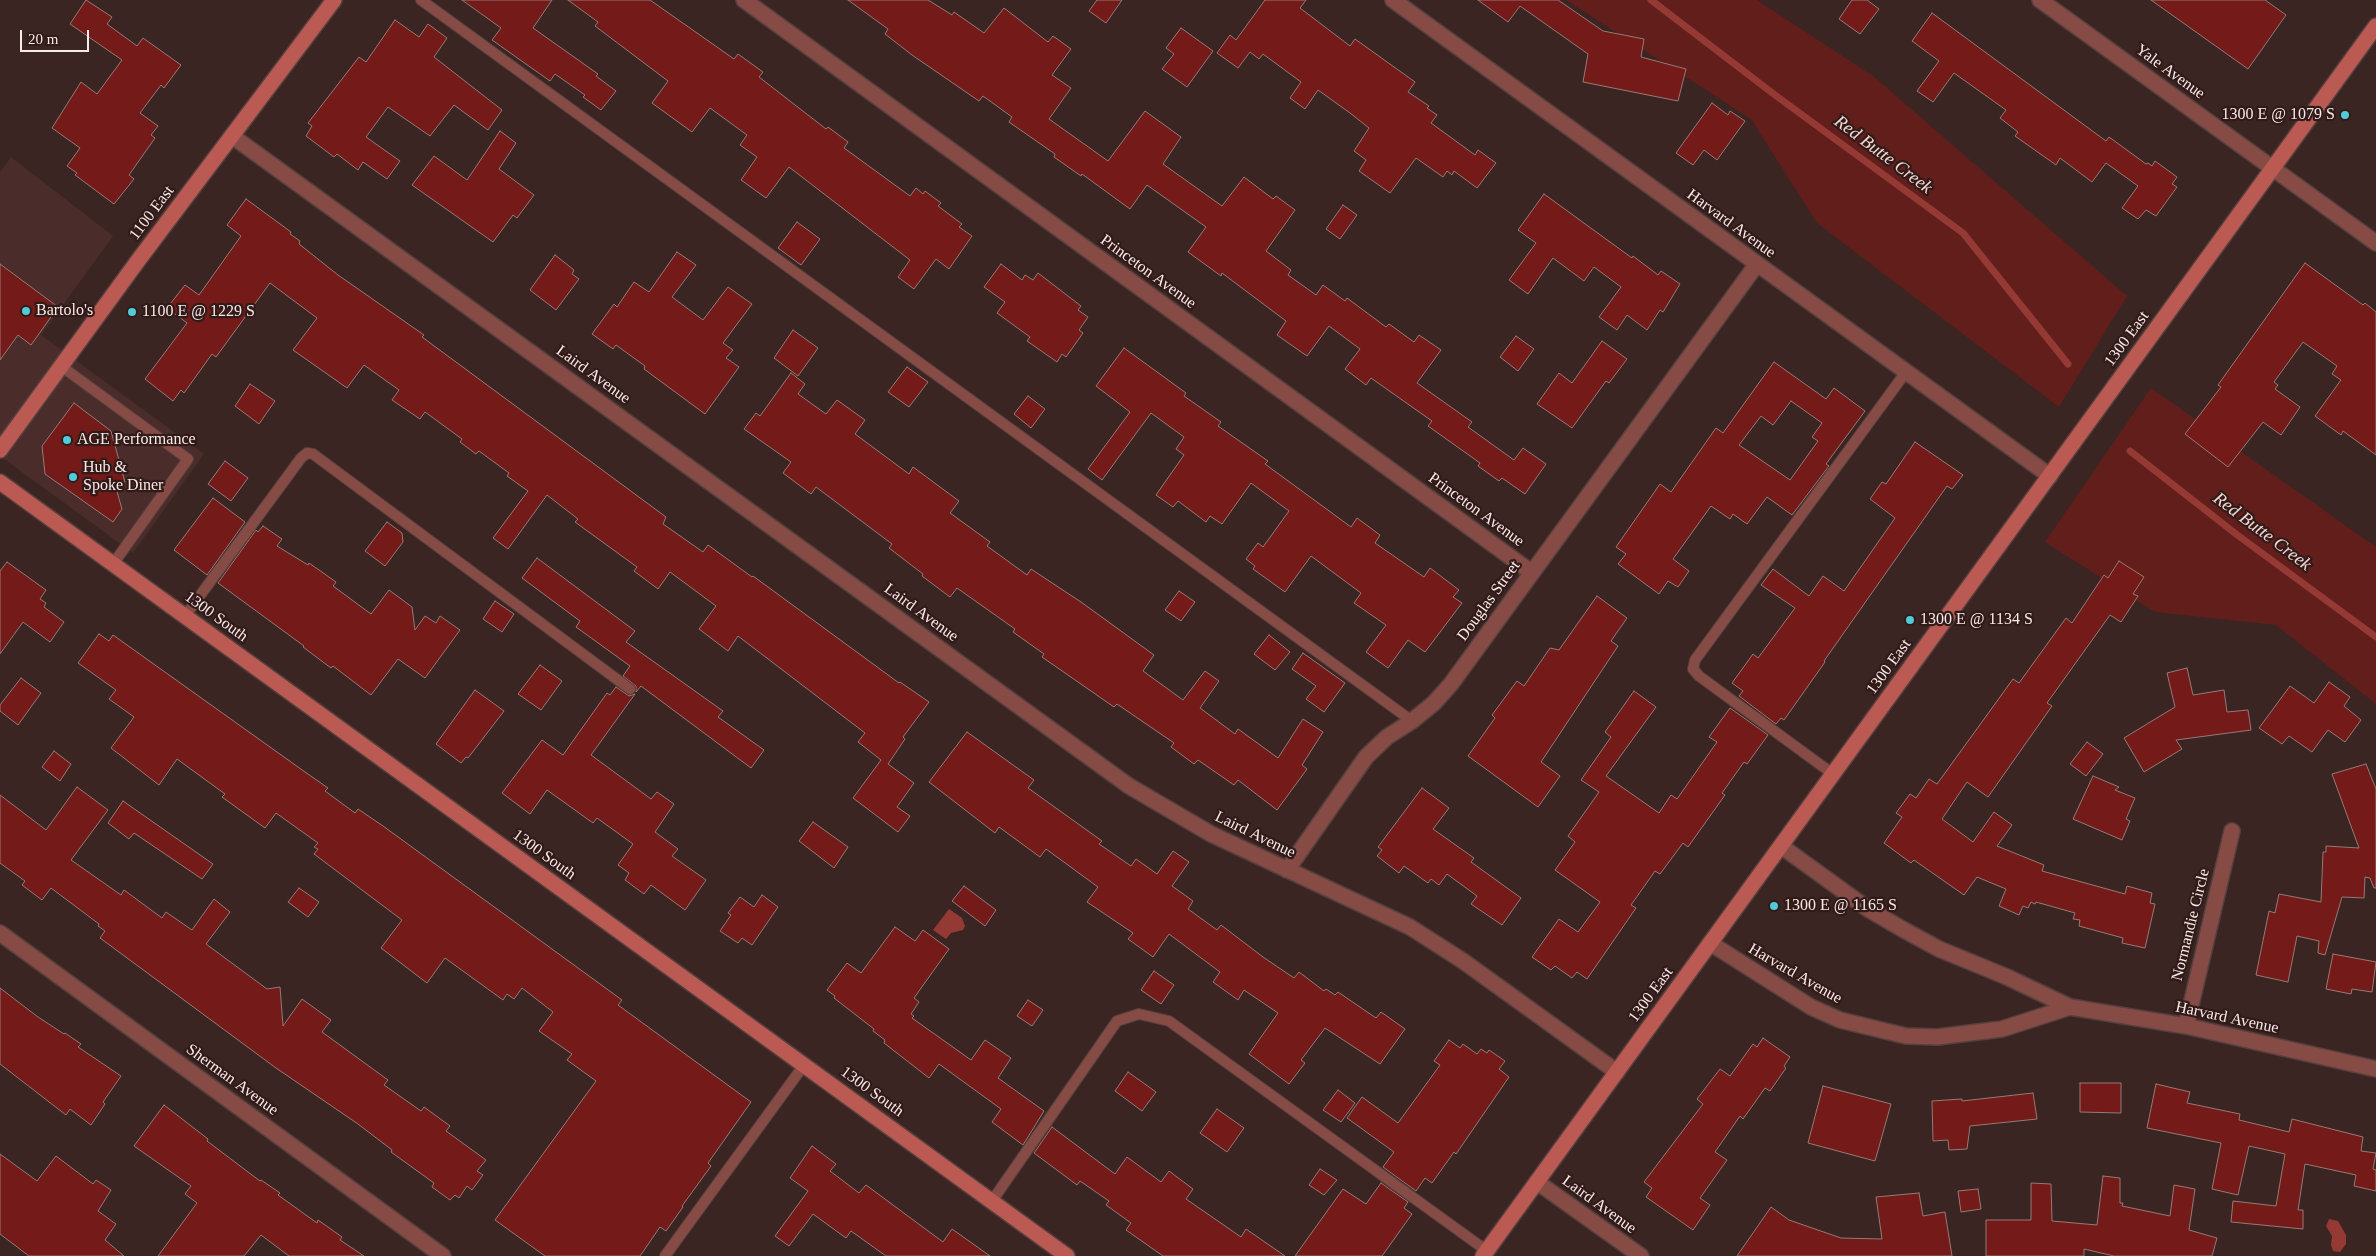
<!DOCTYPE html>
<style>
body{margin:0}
#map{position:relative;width:2376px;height:1256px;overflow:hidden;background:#3b2523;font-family:Georgia,serif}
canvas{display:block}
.scale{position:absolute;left:20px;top:30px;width:69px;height:22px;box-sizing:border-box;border:2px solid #f9e9e7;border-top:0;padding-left:6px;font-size:15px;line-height:18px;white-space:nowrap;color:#f9e9e7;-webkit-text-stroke:4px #311b19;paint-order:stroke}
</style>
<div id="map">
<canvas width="2376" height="1256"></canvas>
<div class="scale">20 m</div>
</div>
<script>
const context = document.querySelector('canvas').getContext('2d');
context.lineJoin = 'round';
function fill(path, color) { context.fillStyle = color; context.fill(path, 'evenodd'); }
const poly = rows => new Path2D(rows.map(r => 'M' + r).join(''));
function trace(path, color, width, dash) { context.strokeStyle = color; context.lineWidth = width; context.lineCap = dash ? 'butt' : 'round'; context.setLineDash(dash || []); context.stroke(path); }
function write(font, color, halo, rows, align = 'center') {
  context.font = font + ' Georgia,serif'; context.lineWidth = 4.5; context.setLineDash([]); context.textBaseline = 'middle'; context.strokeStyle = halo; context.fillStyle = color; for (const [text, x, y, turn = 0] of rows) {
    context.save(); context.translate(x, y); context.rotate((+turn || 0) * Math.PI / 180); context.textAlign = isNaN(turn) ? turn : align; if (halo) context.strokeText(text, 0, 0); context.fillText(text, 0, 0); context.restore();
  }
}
fill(poly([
 [11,157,113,236,41,335,204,454,133,553,0,456,0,172]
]), '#4a2d2a');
fill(poly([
 [1566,0,1757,0,1873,76,2127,296,2059,407,1817,223,1751,119],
 [2151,388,2376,547,2376,704,2276,625,2155,612,2045,542]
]), '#611e1b');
fill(poly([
 [949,909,962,918,965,926,963,930,951,933,946,939,933,930],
 [2329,1219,2338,1221,2346,1235,2346,1244,2340,1252,2333,1251,2331,1245,2332,1236,2326,1226]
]), '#953934');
trace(poly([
 [1651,0,1775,95,1963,233,2068,364],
 [2130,451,2236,534,2376,637]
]), '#953934', 7);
const building = poly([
 [86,0,112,17,107,24,137,46,143,38,181,65,164,88,161,85,140,113,158,126,151,135,155,138,129,175,134,179,114,204,75,175,77,173,67,166,80,148,52,128,81,82,97,94,122,60,70,24,86,0],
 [462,0,552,0,533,28,598,74,596,76,616,91,601,110,583,97,585,95,555,74,550,81,492,40,501,28,462,0],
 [568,0,650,0,734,59,738,54,763,72,759,77,826,129,828,127,848,142,844,148,910,196,916,188,923,194,925,191,941,203,938,206,962,224,959,227,972,236,949,269,936,259,914,289,898,277,910,260,789,167,766,198,741,180,757,157,740,145,747,135,710,108,692,132,652,103,668,81,595,26,598,22,568,0],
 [848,0,928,0,952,15,954,12,984,33,1004,8,1048,42,1053,36,1071,49,1052,75,1071,88,1049,119,1108,161,1145,111,1181,137,1163,164,1222,206,1244,177,1273,199,1276,196,1295,210,1266,251,1291,270,1288,275,1316,295,1323,285,1345,301,1347,298,1386,327,1389,324,1414,342,1419,335,1441,350,1417,383,1472,422,1468,427,1514,460,1523,448,1546,464,1525,494,1502,478,1499,481,1478,466,1480,463,1428,426,1432,421,1371,378,1366,385,1345,369,1360,349,1329,326,1307,356,1277,335,1286,321,1222,273,1221,276,1188,252,1206,227,1147,185,1130,209,1082,174,1081,176,1054,157,1055,154,1009,122,1012,117,983,96,979,101,912,55,885,34,888,29,848,0],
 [1097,0,1122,0,1106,23,1089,11,1097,0],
 [1265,0,1306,0,1300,8,1350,46,1355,39,1415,82,1408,92,1429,106,1427,108,1437,115,1431,123,1475,155,1478,150,1496,163,1477,188,1454,171,1452,175,1447,171,1443,177,1416,158,1390,193,1359,171,1366,160,1354,151,1369,128,1350,113,1318,90,1305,109,1290,98,1301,82,1263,54,1259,59,1250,52,1238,68,1217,53,1230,35,1236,40,1265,0],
 [1478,0,1558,0,1603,31,1644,39,1641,57,1686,69,1678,101,1583,82,1588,54,1520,6,1508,22,1478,0],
 [1852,0,1867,0,1879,9,1860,34,1839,19,1852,0],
 [2151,0,2265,0,2286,15,2248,69,2151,0],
 [1932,13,2106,141,2109,137,2146,164,2148,163,2152,166,2155,161,2177,177,2172,184,2177,187,2156,216,2146,210,2138,219,2122,208,2138,186,2106,163,2092,182,2060,158,2056,165,2015,136,2018,132,2000,118,2006,110,1954,73,1933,102,1917,91,1939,61,1912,41,1932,13],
 [395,20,419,37,428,24,447,38,434,57,502,110,488,130,454,105,430,136,388,107,366,137,400,161,387,179,363,162,358,170,337,154,334,157,306,136,312,126,308,123,359,57,366,62,395,20],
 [1181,28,1213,51,1187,87,1162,69,1174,54,1166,48,1181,28],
 [1712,103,1728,115,1730,111,1745,121,1717,160,1704,150,1693,165,1676,153,1712,103],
 [500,131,516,143,499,169,534,195,517,218,513,215,493,242,412,185,434,156,467,180,500,131],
 [1544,194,1632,258,1633,256,1658,275,1661,271,1680,284,1663,312,1660,310,1647,330,1627,315,1617,330,1599,317,1621,287,1594,267,1584,281,1553,258,1528,294,1509,280,1536,243,1518,230,1544,194],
 [246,199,291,232,290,234,300,241,299,244,338,275,424,335,422,337,666,517,663,524,703,552,708,545,752,577,753,576,899,683,900,682,929,702,903,737,905,739,888,764,914,783,897,807,910,816,898,832,853,798,881,760,858,742,865,733,738,636,728,651,699,629,716,606,670,572,658,589,634,571,637,567,575,522,578,519,547,495,508,549,493,538,528,491,507,476,509,473,479,451,476,454,460,442,462,439,425,412,420,419,392,400,399,390,364,365,347,388,293,350,317,318,270,283,216,357,212,354,184,393,181,390,173,401,145,379,187,323,167,308,185,285,199,295,241,236,227,225,246,199],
 [1343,205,1357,215,1340,239,1326,229,1343,205],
 [797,222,820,239,801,265,778,248,797,222],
 [677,252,696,265,672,297,703,320,728,287,752,304,723,343,733,350,726,358,739,367,705,414,644,369,645,366,616,345,613,349,592,334,614,304,617,307,634,282,649,292,677,252],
 [555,255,574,270,572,274,579,279,556,310,530,290,555,255],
 [2305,263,2363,305,2365,303,2376,312,2376,455,2343,431,2341,435,2315,416,2341,380,2332,374,2337,366,2303,342,2274,382,2278,385,2275,389,2300,407,2281,435,2263,422,2228,467,2185,434,2221,387,2218,385,2305,263],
 [0,264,58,307,31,345,18,335,0,360,0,264],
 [1001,264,1022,280,1025,275,1033,280,1038,273,1081,306,1078,310,1088,317,1079,330,1083,333,1066,357,1062,354,1057,362,1027,341,1030,337,997,313,1005,302,984,287,1001,264],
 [793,330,818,348,798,376,774,358,793,330],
 [1516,336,1534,349,1518,371,1500,357,1516,336],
 [1602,341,1627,359,1609,383,1606,381,1572,428,1537,404,1559,373,1572,383,1602,341],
 [1124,348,1186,393,1184,396,1221,422,1218,426,1268,461,1265,464,1351,527,1357,518,1380,535,1375,543,1424,577,1430,568,1459,590,1453,597,1462,603,1425,652,1408,640,1388,668,1366,652,1386,625,1354,603,1361,593,1311,556,1285,592,1253,569,1255,566,1246,559,1258,543,1263,547,1289,511,1251,483,1222,524,1210,516,1206,522,1178,501,1173,507,1156,495,1184,455,1176,449,1184,437,1151,413,1102,480,1088,469,1130,412,1096,386,1124,348],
 [1774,362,1826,399,1834,388,1865,411,1826,464,1829,466,1792,515,1767,497,1747,524,1733,514,1730,519,1711,506,1673,559,1689,571,1678,587,1668,581,1659,594,1618,564,1626,554,1616,547,1660,484,1671,492,1716,428,1723,433,1774,362],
 [1791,401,1822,423,1812,437,1818,441,1790,480,1739,445,1761,416,1773,425,1791,401],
 [907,367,928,382,909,407,888,392,907,367],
 [791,373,805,384,798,394,826,414,837,400,865,420,855,434,909,474,913,467,959,501,950,513,990,542,987,546,1027,575,1031,569,1081,602,1154,655,1143,671,1183,700,1205,671,1219,681,1200,708,1235,734,1238,729,1278,758,1303,719,1323,732,1302,765,1307,769,1277,810,1238,780,1234,785,1198,760,1194,764,1171,747,1174,743,1117,704,1114,707,1042,657,1044,654,1013,632,1015,629,957,588,950,597,922,576,923,574,889,548,892,544,816,487,811,494,783,473,791,462,744,429,756,413,760,416,791,373],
 [250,384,275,401,259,424,235,406,250,384],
 [1028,396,1045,409,1031,428,1014,414,1028,396],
 [74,403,111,431,125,482,115,485,122,509,113,522,45,474,42,446,74,403],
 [1915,442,1963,475,1952,489,1947,486,1824,661,1825,662,1784,720,1781,718,1776,724,1739,696,1743,691,1732,683,1753,654,1758,658,1795,608,1761,585,1773,569,1809,596,1823,576,1844,591,1895,518,1870,499,1882,482,1886,484,1915,442],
 [225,461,248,478,231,501,208,484,225,461],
 [213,498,245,522,207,575,174,550,213,498],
 [387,522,402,533,403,542,385,566,365,551,387,522],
 [263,526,282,539,277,546,308,565,309,563,336,582,333,586,371,614,389,590,412,607,415,630,425,616,436,623,440,616,460,630,425,678,398,659,371,695,333,666,331,668,303,647,304,646,218,583,256,530,258,532,263,526],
 [537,558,635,631,626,642,723,711,718,717,764,750,751,768,641,686,636,692,636,686,623,676,630,666,576,627,580,621,522,578,537,558],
 [2119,561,2144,577,2133,594,2138,596,2121,622,2110,615,2047,703,2052,706,1988,797,1967,782,1942,819,1973,842,1994,812,2012,825,1997,846,2044,865,2042,871,2125,894,2127,886,2152,893,2150,903,2155,904,2145,948,2122,943,2123,938,2079,926,2080,920,2073,919,2075,913,2036,902,2035,904,2031,902,2028,908,2023,906,2019,915,1999,906,2006,889,1977,877,1964,895,1914,860,1911,863,1884,843,1902,817,1896,813,1910,794,1916,798,1929,779,1937,784,2013,679,2019,683,2066,618,2072,623,2104,575,2108,578,2119,561],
 [7,562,46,590,40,599,46,603,44,607,64,622,50,642,23,622,0,654,0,571,7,562],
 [1179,591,1195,602,1181,621,1165,610,1179,591],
 [1597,596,1627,618,1611,641,1618,646,1541,762,1560,776,1538,807,1468,756,1495,718,1492,715,1517,681,1524,686,1550,648,1559,650,1597,596],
 [495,601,514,614,502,632,483,619,495,601],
 [99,634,109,641,113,635,305,772,328,788,325,791,355,813,358,809,383,826,622,1000,618,1005,751,1102,708,1163,711,1166,682,1206,683,1207,666,1231,660,1227,640,1256,545,1256,495,1220,596,1081,567,1060,572,1054,539,1031,553,1012,522,988,514,999,507,994,503,1000,445,958,427,983,381,948,402,920,314,854,318,849,314,847,318,843,276,813,265,828,222,797,225,794,177,759,159,785,111,748,134,717,109,699,116,690,78,663,99,634],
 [1269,635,1290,652,1275,670,1254,654,1269,635],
 [1303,653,1345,683,1324,712,1306,699,1316,686,1292,669,1303,653],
 [540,665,562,681,541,710,518,694,540,665],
 [2187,668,2193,695,2224,690,2227,712,2248,710,2251,730,2176,740,2182,749,2144,772,2124,738,2175,707,2167,673,2187,668],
 [21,678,41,693,18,725,0,711,0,705,21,678],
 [2329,682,2350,697,2344,706,2361,720,2345,742,2328,730,2312,752,2289,736,2282,744,2259,728,2290,686,2314,703,2329,682],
 [616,687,629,696,635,694,591,755,651,799,657,792,674,804,655,832,678,849,672,856,706,880,685,910,651,885,644,894,625,880,629,873,618,865,633,844,597,818,593,823,547,790,530,814,502,793,542,740,563,755,607,693,610,695,616,687],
 [475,690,504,711,468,758,466,757,461,763,436,744,475,690],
 [1634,691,1656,707,1606,776,1659,813,1671,795,1677,799,1717,742,1709,737,1730,708,1768,735,1747,764,1744,762,1722,793,1725,795,1688,847,1683,843,1660,874,1655,871,1631,905,1636,908,1587,979,1577,972,1572,978,1555,966,1551,970,1532,957,1559,919,1578,932,1600,902,1555,870,1575,842,1568,836,1599,792,1581,780,1611,737,1605,732,1634,691],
 [967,732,1034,780,1028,788,1102,841,1099,844,1131,866,1136,859,1157,874,1173,851,1189,862,1172,886,1193,901,1188,909,1217,930,1221,925,1263,957,1294,978,1299,972,1324,991,1326,989,1335,995,1338,992,1376,1018,1381,1012,1405,1029,1380,1064,1325,1028,1301,1060,1305,1063,1289,1084,1249,1054,1278,1013,1244,990,1238,1000,1213,982,1220,972,1169,934,1153,957,1128,939,1133,933,1087,902,1098,887,1046,849,1040,857,999,827,995,833,929,782,967,732],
 [2087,742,2103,754,2086,776,2070,764,2087,742],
 [54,751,71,764,60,781,42,767,54,751],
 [2366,764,2376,789,2376,888,2374,888,2370,878,2365,877,2364,898,2342,897,2325,955,2318,953,2319,941,2297,936,2288,982,2256,975,2269,911,2275,913,2279,894,2321,902,2323,852,2326,852,2326,846,2359,848,2332,774,2366,764],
 [2093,776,2119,787,2115,790,2135,798,2126,819,2130,821,2122,840,2073,819,2093,776],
 [77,787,108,810,71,860,121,895,124,890,162,918,166,912,192,930,214,899,230,912,206,944,267,989,280,987,283,1026,302,999,331,1020,322,1032,388,1080,384,1085,421,1111,424,1107,450,1126,446,1131,486,1160,477,1171,483,1175,472,1190,467,1186,459,1198,455,1195,450,1200,432,1187,434,1183,391,1152,392,1150,358,1124,276,1068,100,938,105,931,98,926,99,924,51,888,42,900,22,885,25,881,0,863,0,795,46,830,77,787],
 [1422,788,1449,808,1433,829,1474,858,1471,862,1521,898,1502,925,1471,904,1477,896,1447,874,1439,885,1431,879,1428,883,1404,866,1399,873,1377,856,1382,850,1378,847,1422,788],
 [123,801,213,864,202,879,134,833,129,839,108,823,123,801],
 [813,822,848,847,834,868,799,841,813,822],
 [964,886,996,910,985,926,952,901,964,886],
 [299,888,319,902,308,917,288,902,299,888],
 [762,895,778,907,752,945,742,938,738,943,720,931,731,915,728,913,740,897,754,907,762,895],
 [895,927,915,941,923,930,949,949,914,998,919,1002,911,1014,914,1016,912,1018,971,1060,985,1040,1011,1058,998,1078,1044,1111,1023,1145,992,1122,1001,1109,939,1064,929,1078,884,1043,885,1040,873,1031,874,1029,834,998,835,996,827,990,847,963,861,973,895,927],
 [2333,954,2376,962,2372,992,2352,989,2351,994,2326,989,2333,954],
 [1154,971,1174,985,1161,1004,1141,990,1154,971],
 [0,988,38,1017,64,1034,65,1033,81,1044,78,1047,121,1076,103,1102,105,1104,91,1125,70,1109,66,1115,0,1064,0,988],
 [1028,1000,1043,1010,1032,1026,1017,1016,1028,1000],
 [1763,1038,1790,1057,1784,1066,1786,1068,1770,1091,1765,1088,1743,1119,1740,1116,1715,1152,1727,1160,1700,1198,1710,1205,1693,1230,1646,1197,1652,1188,1644,1182,1703,1104,1697,1099,1720,1069,1730,1076,1753,1044,1757,1047,1763,1038],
 [1449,1040,1460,1048,1463,1044,1477,1054,1481,1049,1487,1053,1489,1050,1505,1061,1499,1069,1509,1077,1456,1154,1454,1152,1432,1183,1425,1178,1416,1191,1383,1167,1394,1152,1347,1118,1362,1097,1398,1123,1440,1065,1434,1061,1449,1040],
 [1128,1072,1156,1092,1142,1111,1115,1091,1128,1072],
 [2080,1083,2121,1083,2121,1113,2080,1112,2080,1083],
 [2156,1084,2190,1092,2187,1103,2240,1114,2239,1120,2289,1132,2292,1119,2363,1137,2361,1151,2376,1153,2373,1169,2376,1170,2376,1191,2354,1186,2356,1175,2305,1164,2298,1210,2303,1210,2303,1229,2231,1222,2233,1201,2276,1206,2285,1154,2249,1146,2238,1195,2212,1189,2221,1143,2147,1128,2156,1084],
 [1823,1086,1891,1104,1875,1161,1808,1143,1823,1086],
 [1338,1090,1355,1103,1341,1122,1323,1110,1338,1090],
 [2033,1093,2037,1119,1970,1126,1967,1149,1949,1150,1948,1140,1933,1141,1932,1101,1962,1099,1962,1101,2033,1093],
 [164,1105,208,1139,207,1141,260,1181,261,1180,280,1193,278,1195,317,1223,318,1220,342,1237,340,1240,364,1256,289,1256,261,1235,244,1256,158,1256,197,1203,185,1194,191,1186,134,1146,164,1105],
 [1217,1109,1244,1128,1227,1152,1200,1133,1217,1109],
 [1052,1127,1115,1174,1127,1157,1161,1182,1169,1171,1193,1189,1186,1199,1241,1237,1246,1229,1285,1256,1163,1256,1126,1230,1131,1223,1106,1205,1109,1201,1080,1181,1077,1185,1034,1153,1052,1127],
 [812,1146,836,1164,830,1171,859,1193,866,1185,943,1242,952,1229,990,1256,886,1256,851,1231,846,1238,813,1214,789,1246,775,1236,808,1191,790,1178,812,1146],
 [0,1154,37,1181,56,1156,93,1184,96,1180,111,1190,98,1211,116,1224,105,1240,124,1256,29,1256,0,1234,0,1154],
 [1320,1169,1337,1180,1324,1195,1309,1185,1320,1169],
 [2103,1176,2120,1178,2120,1203,2123,1203,2122,1206,2170,1216,2174,1185,2195,1189,2189,1230,2217,1238,2212,1256,2114,1256,2084,1249,2084,1256,1986,1256,1986,1220,2031,1220,2031,1183,2051,1184,2052,1221,2097,1225,2103,1176],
 [1381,1183,1408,1202,1404,1208,1412,1214,1382,1256,1295,1256,1343,1189,1366,1204,1381,1183],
 [1978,1189,1981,1209,1961,1212,1958,1191,1978,1189],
 [1919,1193,1923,1216,1945,1212,1952,1256,1737,1256,1771,1207,1789,1220,1841,1238,1882,1239,1876,1197,1919,1193]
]);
fill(building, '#741a19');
trace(building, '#957a76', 1);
const lane = poly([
 [421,0,1412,721],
 [61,366,188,459,113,564],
 [185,616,301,458,307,453,313,454,630,689],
 [1833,774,1699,676,1693,669,1695,660,1906,372],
 [992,1201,1117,1021,1139,1014,1169,1021,1487,1251],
 [665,1256,804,1065]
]);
const street = poly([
 [744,0,1531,572],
 [1393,0,2050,476],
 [2040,0,2376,243],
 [232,136,1129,786,1211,834,1410,927,1463,961,1617,1072],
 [1781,846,1868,909,1904,930,1939,949,2007,977,2070,1007,2186,1026,2376,1069],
 [1287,870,1366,757,1387,737,1412,721,1434,703,1451,684,1757,264],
 [0,933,443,1256],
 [1710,943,1811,1007,1840,1020,1906,1036,1937,1037,2002,1029,2070,1007],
 [2186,1026,2232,831],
 [1537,1182,1641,1256]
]);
const secondary = poly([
 [0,450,137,262,334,0],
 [0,482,1067,1256],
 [1483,1256,2376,26]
]);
trace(lane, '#56403e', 12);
trace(street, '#56403e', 18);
trace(secondary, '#56403e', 18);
trace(lane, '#874b45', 10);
trace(street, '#874b45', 15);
trace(secondary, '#ba5a52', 15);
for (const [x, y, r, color] of [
 [2345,115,5,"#52cbd9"],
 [26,311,5,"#52cbd9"],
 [132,312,5,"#52cbd9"],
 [67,440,5,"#52cbd9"],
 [73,477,5,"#52cbd9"],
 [1910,620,5,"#52cbd9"],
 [1774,906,5,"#52cbd9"]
]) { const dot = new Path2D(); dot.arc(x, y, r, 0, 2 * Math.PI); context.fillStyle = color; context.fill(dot); trace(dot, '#311b19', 2); }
write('16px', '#f9e9e7', '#311b19', [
 ["Yale Avenue",2170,72,36],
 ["1100 East",152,213,-53],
 ["Harvard Avenue",1731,224,36],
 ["Princeton Avenue",1148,272,36],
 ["1300 East",2127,339,-54],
 ["Laird Avenue",593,375,36],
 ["Princeton Avenue",1476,510,36],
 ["Douglas Street",1489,601,-54],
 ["Laird Avenue",921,613,36],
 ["1300 South",216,617,36],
 ["1300 East",1889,667,-54],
 ["Laird Avenue",1255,835,26],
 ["1300 South",544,855,36],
 ["Normandie Circle",2191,925,-76],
 ["Harvard Avenue",1795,974,30],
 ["1300 East",1651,995,-54],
 ["Harvard Avenue",2227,1018,12],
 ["Sherman Avenue",232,1080,36],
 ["1300 South",872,1092,36],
 ["Laird Avenue",1599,1205,36]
]);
write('16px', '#f9e9e7', '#311b19', [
 ["1300 E @ 1079 S",2335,115,"right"],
 ["Bartolo's",36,311],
 ["1100 E @ 1229 S",142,312],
 ["AGE Performance",77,440],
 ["Hub &",83,468],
 ["Spoke Diner",83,486],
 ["1300 E @ 1134 S",1920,620],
 ["1300 E @ 1165 S",1784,906]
], 'left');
write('italic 18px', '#f3d7d4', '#311b19', [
 ["Red Butte Creek",1883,155,37],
 ["Red Butte Creek",2262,532,37]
]);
</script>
